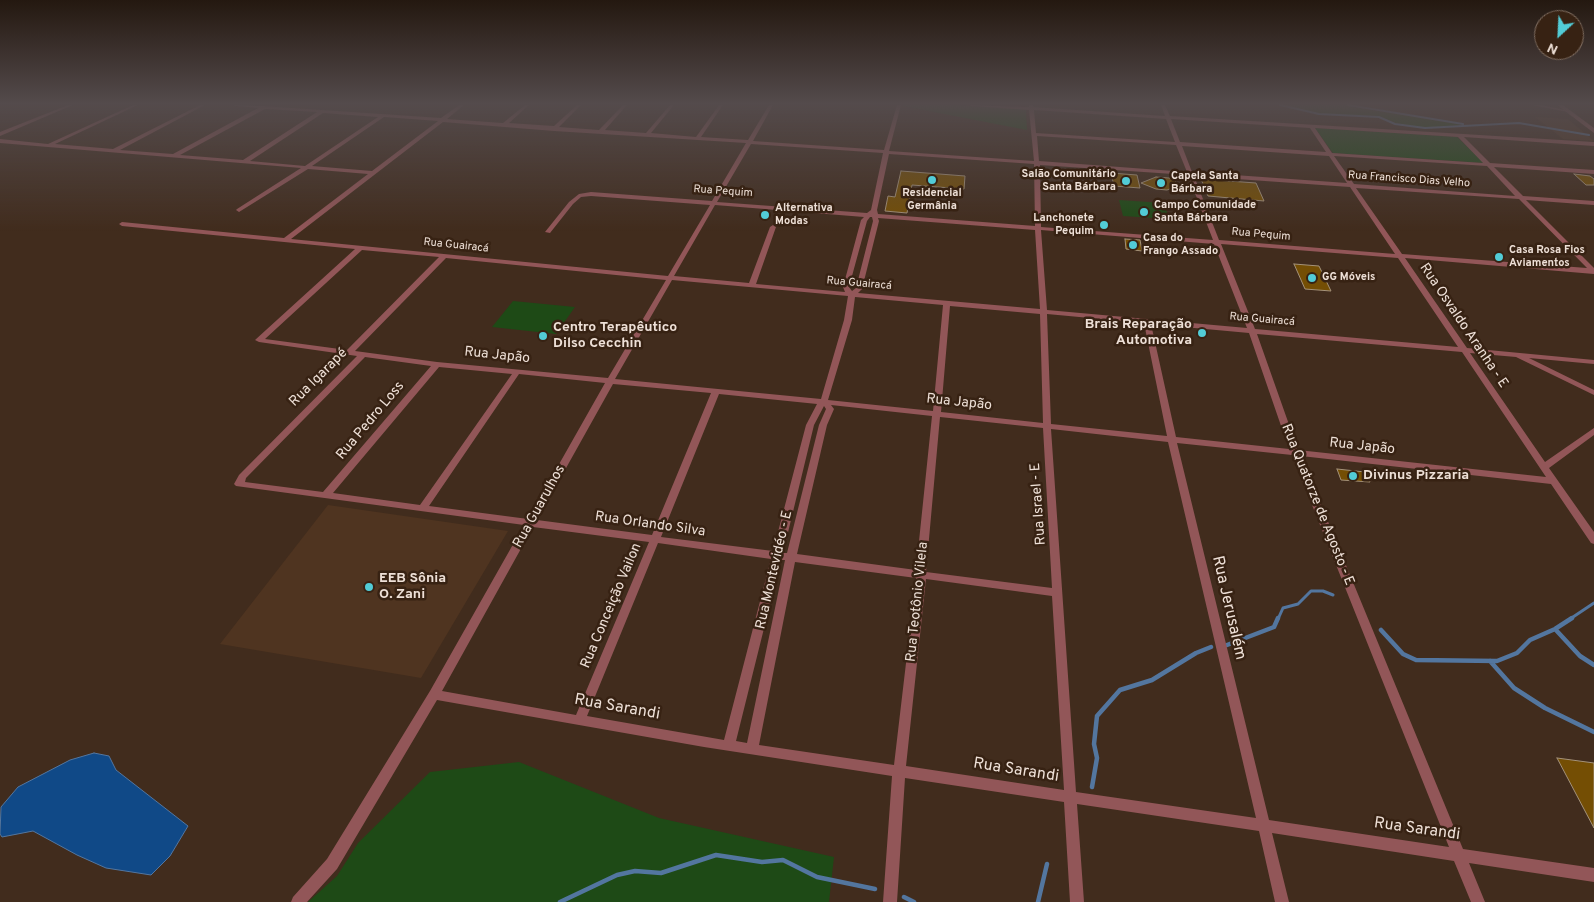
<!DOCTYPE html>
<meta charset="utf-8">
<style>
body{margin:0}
#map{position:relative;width:1594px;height:902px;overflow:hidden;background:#412c1d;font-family:Overpass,sans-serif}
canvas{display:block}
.north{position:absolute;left:1534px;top:10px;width:50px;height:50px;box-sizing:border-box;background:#372213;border:1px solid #806e61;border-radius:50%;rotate:205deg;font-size:14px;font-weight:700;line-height:20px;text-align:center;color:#eee0d7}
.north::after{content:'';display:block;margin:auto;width:18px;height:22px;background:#52ccd6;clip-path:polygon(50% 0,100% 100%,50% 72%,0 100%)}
</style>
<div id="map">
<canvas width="1594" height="902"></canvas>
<div class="north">N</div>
</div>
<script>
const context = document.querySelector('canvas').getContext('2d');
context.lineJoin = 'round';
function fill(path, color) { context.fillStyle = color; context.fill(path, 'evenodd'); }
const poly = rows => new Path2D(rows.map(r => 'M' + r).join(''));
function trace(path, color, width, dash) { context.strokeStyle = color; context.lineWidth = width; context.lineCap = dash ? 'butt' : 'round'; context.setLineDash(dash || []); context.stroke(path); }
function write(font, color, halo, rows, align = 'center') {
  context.font = font + ' Overpass,sans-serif'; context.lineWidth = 5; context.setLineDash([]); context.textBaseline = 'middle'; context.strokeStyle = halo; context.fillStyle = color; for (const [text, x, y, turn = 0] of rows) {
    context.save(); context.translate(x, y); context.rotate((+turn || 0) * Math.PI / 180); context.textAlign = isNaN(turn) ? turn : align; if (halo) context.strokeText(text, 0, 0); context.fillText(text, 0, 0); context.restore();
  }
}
fill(poly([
 [1535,117,1568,119,1594,141,1563,139],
 [328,505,508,531,421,678,220,644]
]), '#4f3420');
fill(poly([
 [904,105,952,105,1026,109,1027,130,903,106],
 [1282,105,1351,105,1353,107,1463,125,1424,128,1396,123,1379,116,1318,114],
 [1315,128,1457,137,1484,163,1333,153],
 [1119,200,1164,203,1169,219,1123,216],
 [513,301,575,307,556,334,492,327],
 [519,762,659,818,834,857,829,902,308,902,337,876,358,843,430,772]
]), '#1e4a16');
const water = poly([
 [94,753,109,756,116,770,188,826,170,856,151,875,106,868,77,855,33,831,2,837,0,834,1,807,18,787,70,760,94,753]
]);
fill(water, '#104987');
trace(water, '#53769f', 1);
trace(poly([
 [1280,105,1319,114,1379,117,1395,124,1425,128,1519,123,1589,135],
 [1348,105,1463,124]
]), '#53769f', 2);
trace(poly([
 [1278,619,1283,608,1298,604,1311,591,1323,591,1333,595],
 [1570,619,1594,603]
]), '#53769f', 3);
trace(poly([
 [1555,629,1580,656,1594,665],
 [1381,630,1403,654,1416,660,1497,661,1517,653,1530,640,1555,629,1572,618],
 [1227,645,1274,627,1278,618],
 [1490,661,1514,688,1545,708,1594,732],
 [1092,787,1097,758,1094,744,1097,716,1120,690,1152,680,1196,653,1211,647],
 [904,897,914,902],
 [560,902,617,875,635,871,661,873,716,855,762,862,783,860,817,877,875,889],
 [1038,902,1047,864]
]), '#53769f', 4.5);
const building = poly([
 [901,171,965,176,964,189,912,185,907,213,885,211,888,196,895,197,901,171],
 [1111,173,1137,175,1140,188,1114,186,1111,173],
 [1574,174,1590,176,1594,179,1594,185,1586,185,1574,174],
 [1156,177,1169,178,1175,180,1177,186,1167,190,1156,189,1141,183,1156,177],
 [1201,179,1256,183,1264,201,1208,196,1201,179],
 [1125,239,1140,240,1142,251,1126,249,1125,239],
 [1294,264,1319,266,1331,291,1305,289,1294,264],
 [1337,469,1365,472,1370,482,1341,480,1337,469],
 [1557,758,1594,763,1594,828,1557,758]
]);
fill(building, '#744e04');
trace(building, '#a4927a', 1);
fill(poly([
 [68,105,73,105,0,136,0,132,68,105],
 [133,105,138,105,55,144,113,149,200,105,205,105,120,150,173,154,258,108,235,106,233,105,264,106,441,118,459,105,464,105,447,119,503,123,525,105,529,105,509,123,554,126,577,105,581,105,559,127,599,130,623,105,627,105,605,130,646,133,670,105,674,105,651,133,696,137,719,105,723,105,701,137,748,140,769,105,773,105,753,141,884,150,897,105,901,105,889,151,1034,161,1029,110,971,106,969,105,1029,107,1029,105,1033,105,1034,107,1165,116,1161,105,1165,105,1170,116,1594,142,1594,146,1464,137,1490,163,1594,170,1594,174,1494,167,1523,196,1594,201,1594,205,1526,200,1594,268,1594,274,1405,258,1467,348,1594,360,1594,364,1529,358,1594,390,1594,395,1516,357,1470,353,1545,462,1594,428,1594,435,1549,468,1594,532,1594,544,1591,543,1551,484,1301,456,1463,849,1594,868,1594,882,1469,863,1485,902,1471,902,1454,861,1272,833,1289,902,1275,902,1259,831,1077,804,1084,902,1070,902,1064,802,905,778,897,902,883,902,892,776,704,747,437,700,337,869,307,902,291,902,293,897,327,859,430,691,524,525,236,486,234,484,239,475,357,356,259,342,255,340,355,249,122,226,119,224,122,222,284,238,368,174,308,169,239,212,236,210,237,209,301,168,0,143,0,139,48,144,133,105],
 [265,109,317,112,243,160,180,155,265,109],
 [1034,110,1166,119,1175,142,1036,133,1034,110],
 [323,113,378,117,305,166,250,161,323,113],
 [384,117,438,121,372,171,312,166,384,117],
 [1171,119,1310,128,1326,152,1180,142,1171,119],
 [443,122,554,131,746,143,712,201,591,192,579,194,569,202,545,232,550,233,573,204,581,197,591,196,710,205,668,276,291,239,443,122],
 [1315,128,1458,137,1483,163,1332,153,1315,128],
 [1037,136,1176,145,1187,172,1039,161,1037,136],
 [751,144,883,153,871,210,867,213,717,202,751,144],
 [1182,146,1329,156,1347,183,1192,172,1182,146],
 [889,154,1034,164,1035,226,878,214,877,210,889,154],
 [1334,156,1487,166,1515,196,1354,184,1334,156],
 [1040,165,1188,175,1213,240,1041,227,1040,165],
 [1194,176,1350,187,1395,254,1219,240,1194,176],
 [1356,188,1519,199,1587,268,1402,254,1356,188],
 [715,205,864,217,861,220,843,287,845,292,756,284,776,227,773,225,770,227,749,283,674,276,715,205],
 [870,217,872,217,873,221,856,288,852,291,849,287,867,221,870,217],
 [878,218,1035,230,1040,309,858,293,862,289,879,221,878,218],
 [1041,230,1214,244,1247,328,1047,310,1041,230],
 [1221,244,1398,258,1458,347,1255,329,1221,244],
 [362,250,439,257,347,350,265,339,362,250],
 [446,258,666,280,608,378,437,362,355,351,446,258],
 [672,280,848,296,844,320,821,399,615,379,672,280],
 [855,297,943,305,933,411,828,400,852,320,855,297],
 [950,306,1040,314,1043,423,941,412,950,306],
 [1047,314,1144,323,1167,436,1051,424,1047,314],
 [1151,324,1249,333,1289,449,1176,437,1151,324],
 [1257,334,1462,352,1546,477,1298,450,1257,334],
 [365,357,431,366,323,492,245,482,246,478,365,357],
 [439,367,512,374,420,505,333,493,439,367],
 [519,374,605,383,528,519,429,506,519,374],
 [613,384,711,393,652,535,537,520,613,384],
 [719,394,817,404,806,425,773,551,661,537,719,394],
 [831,405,932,416,916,570,797,554,827,425,834,409,831,405],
 [824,406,826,409,819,425,787,553,783,553,814,425,824,406],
 [940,417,1043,428,1052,588,926,572,940,417],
 [1051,429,1168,442,1256,818,1076,792,1051,429],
 [1177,443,1292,455,1449,847,1269,820,1177,443],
 [533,527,649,542,576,715,442,691,533,527],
 [658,543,771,559,724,740,587,716,658,543],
 [781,560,785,560,747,743,736,741,781,560],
 [795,562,916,578,894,765,759,745,795,562],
 [926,579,1052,596,1064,790,906,766,926,579],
 [1534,105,1542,105,1570,111,1568,112,1536,106,1534,105]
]), '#925658');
fill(poly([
 [1557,105,1563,105,1594,128,1594,133,1557,105]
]), '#925658');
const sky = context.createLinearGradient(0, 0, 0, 231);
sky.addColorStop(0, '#241810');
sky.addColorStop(0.45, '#544b4c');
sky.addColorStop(1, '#544b4c00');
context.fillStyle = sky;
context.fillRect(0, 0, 1594, 231);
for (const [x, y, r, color] of [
 [932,180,5,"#52ccd6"],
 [1126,181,5,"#52ccd6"],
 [1161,183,5,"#52ccd6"],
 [1144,212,5,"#52ccd6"],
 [765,215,5,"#52ccd6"],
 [1104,225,5,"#52ccd6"],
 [1133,245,5,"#52ccd6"],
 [1499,257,5,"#52ccd6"],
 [1312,278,5,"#52ccd6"],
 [1202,333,5,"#52ccd6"],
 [543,336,5,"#52ccd6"],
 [1353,476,5,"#52ccd6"],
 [369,587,5,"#52ccd6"]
]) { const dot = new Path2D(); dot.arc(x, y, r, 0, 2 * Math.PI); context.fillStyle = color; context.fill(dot); trace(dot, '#372213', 2); }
write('bold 11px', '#eee0d7', '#372213', [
 ["Salão Comunitário",1116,175,"right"],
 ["Santa Bárbara",1116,188,"right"],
 ["Capela Santa",1171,177],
 ["Bárbara",1171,190],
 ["Residencial",932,194,"center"],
 ["Germânia",932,207,"center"],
 ["Campo Comunidade",1154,206],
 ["Santa Bárbara",1154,219],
 ["Alternativa",775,209],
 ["Modas",775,222],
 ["Lanchonete",1094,219,"right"],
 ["Pequim",1094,232,"right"],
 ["Casa do",1143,239],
 ["Frango Assado",1143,252],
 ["Casa Rosa Fios",1509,251],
 ["Aviamentos",1509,264],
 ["GG Móveis",1322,278]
], 'left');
write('11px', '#eee0d7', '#372213', [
 ["Rua Francisco Dias Velho",1409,180,4],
 ["Rua Pequim",723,192,4],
 ["Rua Pequim",1261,235,5],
 ["Rua Guairacá",456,246,6],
 ["Rua Guairacá",859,284,5],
 ["Rua Guairacá",1262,320,5]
]);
write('bold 14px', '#eee0d7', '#372213', [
 ["Brais Reparação",1192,325,"right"],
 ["Automotiva",1192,341,"right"],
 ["Centro Terapêutico",553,328],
 ["Dilso Cecchin",553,344],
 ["Divinus Pizzaria",1363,476],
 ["EEB Sônia",379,579],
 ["O. Zani",379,595]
], 'left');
write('14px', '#eee0d7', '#372213', [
 ["Rua Osvaldo Aranha - E",1463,326,56],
 ["Rua Japão",497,356,6],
 ["Rua Igarapé",319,378,-45],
 ["Rua Japão",959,403,6],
 ["Rua Pedro Loss",371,421,-50],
 ["Rua Japão",1362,447,6],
 ["Rua Israel - E",1039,504,-94],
 ["Rua Quatorze de Agosto - E",1317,505,68],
 ["Rua Guarulhos",540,507,-61],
 ["Rua Orlando Silva",650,525,8],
 ["Rua Montevidéo - E",775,570,-77],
 ["Rua Teotônio Vilela",918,602,-84],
 ["Rua Conceição Vailon",612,606,-67]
]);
write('16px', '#eee0d7', '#372213', [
 ["Rua Jerusalém",1228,608,77],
 ["Rua Sarandi",617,708,10],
 ["Rua Sarandi",1016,771,9],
 ["Rua Sarandi",1417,830,8]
]);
</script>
